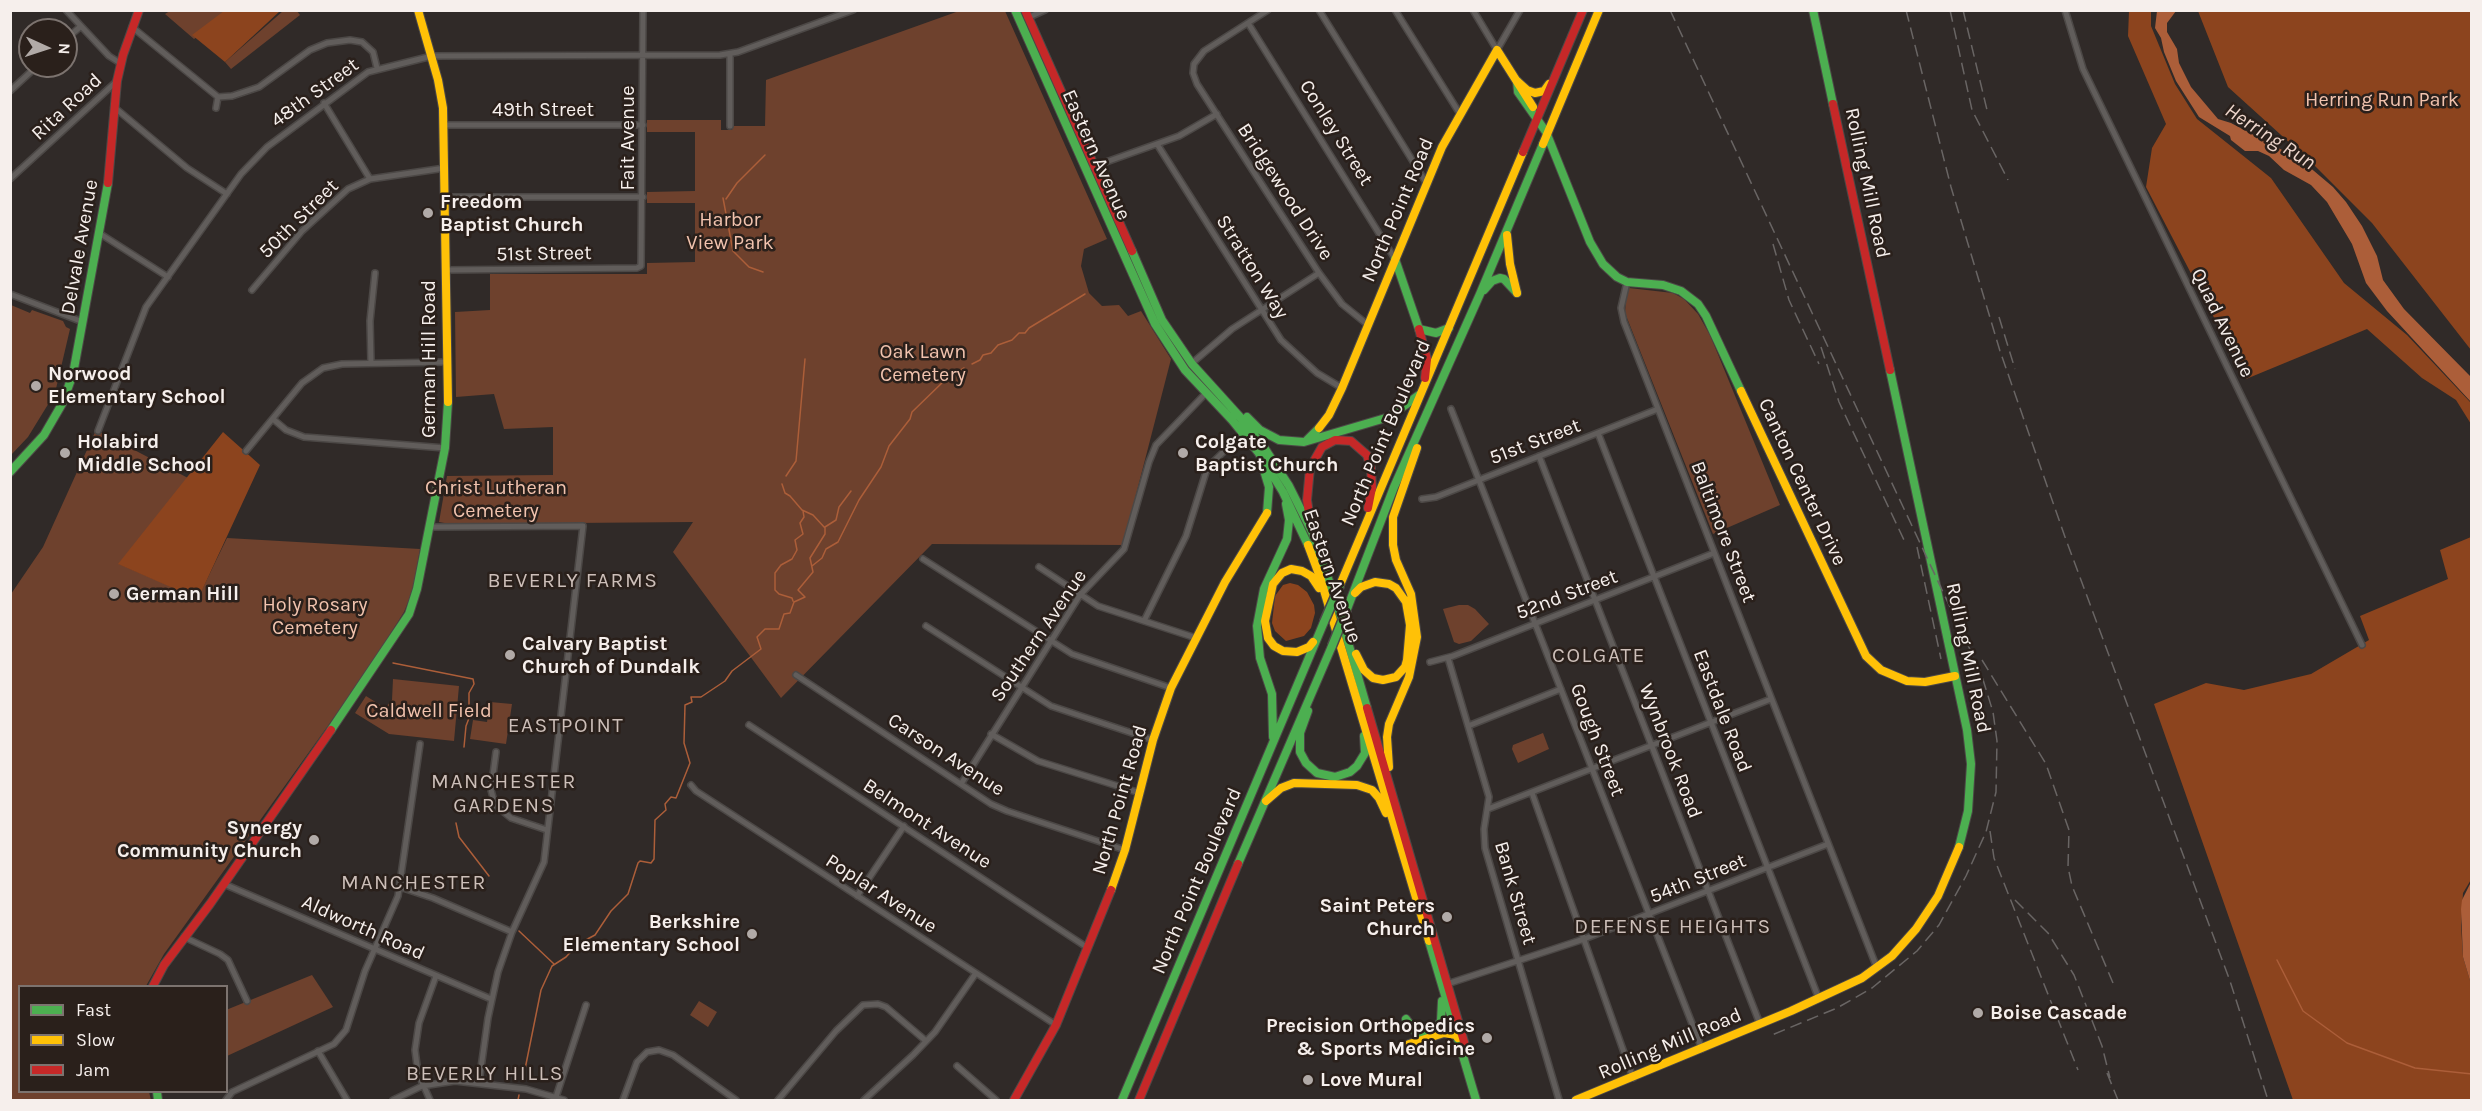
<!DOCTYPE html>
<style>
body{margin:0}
#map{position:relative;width:2482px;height:1111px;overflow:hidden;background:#302a28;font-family:Karla,sans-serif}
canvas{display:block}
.frame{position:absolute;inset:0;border:12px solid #f6efec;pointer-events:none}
.legend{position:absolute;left:18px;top:985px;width:210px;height:108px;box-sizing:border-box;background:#2a201b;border:2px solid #7c736f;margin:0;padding:8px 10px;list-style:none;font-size:18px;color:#f6efec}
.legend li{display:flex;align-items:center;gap:12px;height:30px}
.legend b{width:30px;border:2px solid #7c736f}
.north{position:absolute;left:18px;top:18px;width:60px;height:60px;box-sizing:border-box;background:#2a201b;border:2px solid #7c736f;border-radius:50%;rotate:93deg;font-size:16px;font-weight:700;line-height:24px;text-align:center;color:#f6efec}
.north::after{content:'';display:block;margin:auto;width:21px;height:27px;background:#b1aaa7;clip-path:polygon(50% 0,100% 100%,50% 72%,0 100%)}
</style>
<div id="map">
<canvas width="2482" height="1111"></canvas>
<div class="frame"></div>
<ul class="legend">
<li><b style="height:8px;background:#4caf50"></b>Fast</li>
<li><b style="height:8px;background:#ffc107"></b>Slow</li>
<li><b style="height:8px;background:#c62828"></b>Jam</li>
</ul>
<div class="north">N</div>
</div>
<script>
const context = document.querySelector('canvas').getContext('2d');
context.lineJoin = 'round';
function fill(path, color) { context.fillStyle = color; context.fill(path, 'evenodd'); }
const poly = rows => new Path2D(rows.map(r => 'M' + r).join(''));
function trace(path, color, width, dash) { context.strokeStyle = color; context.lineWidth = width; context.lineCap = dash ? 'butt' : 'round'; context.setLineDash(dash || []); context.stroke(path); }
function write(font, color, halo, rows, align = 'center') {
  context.font = font + ' Karla,sans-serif'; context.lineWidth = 5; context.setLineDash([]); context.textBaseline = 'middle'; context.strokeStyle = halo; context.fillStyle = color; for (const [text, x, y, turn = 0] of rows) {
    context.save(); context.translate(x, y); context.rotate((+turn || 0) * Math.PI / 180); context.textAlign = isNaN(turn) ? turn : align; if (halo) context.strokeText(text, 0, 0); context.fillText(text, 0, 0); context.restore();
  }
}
fill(poly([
 [170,11,233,11,194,39,165,14],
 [283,11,297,11,300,15,231,69,225,62],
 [959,11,1005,11,1107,239,1084,249,1081,266,1089,293,1102,306,1119,305,1128,316,1141,311,1171,359,1123,545,932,544,781,698,673,552,693,522,450,524,439,522,447,476,553,475,553,427,504,429,494,394,456,397,455,312,490,310,490,274,647,274,647,263,695,262,695,203,647,203,647,192,695,191,695,132,647,132,647,120,721,120,721,130,732,130,733,126,765,126,766,80],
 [1629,288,1673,293,1684,299,1698,314,1710,335,1780,505,1713,534,1625,313,1626,296],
 [11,305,30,313,32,310,63,321,66,327,70,329,55,393,28,437,11,455],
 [96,430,188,478,119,564,198,598,227,538,420,549,413,590,404,612,363,677,164,954,146,986,20,986,20,1092,149,1092,151,1100,11,1100,11,594,43,547],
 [1459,605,1468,605,1475,609,1489,624,1471,641,1459,644,1454,642,1443,609],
 [393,679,459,686,454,741,389,734,355,713,366,696,385,708,392,700],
 [490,702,512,704,506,744,470,739,473,720,487,722],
 [1543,733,1549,749,1518,763,1512,749,1513,745],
 [312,975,333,1007,227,1056,226,1010],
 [699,1001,717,1012,708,1027,690,1015]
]), '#6e412d');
fill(poly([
 [224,11,224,10,280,11,225,62,192,35],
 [2129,11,2151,11,2151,26,2175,84,2197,119,2271,178,2344,283,2407,335,2471,403,2471,424,2456,400,2422,378,2367,329,2246,379,2146,187,2152,148,2166,124,2128,36],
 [2198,11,2471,11,2471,350,2372,223,2312,163,2228,87],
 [223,432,260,465,198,599,118,564],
 [2471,537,2472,878,2463,893,2461,925,2463,957,2471,984,2470,1100,2293,1100,2154,704,2206,683,2244,690,2311,674,2369,640,2360,616,2448,579,2440,550],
 [1290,583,1298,585,1307,592,1314,605,1315,613,1311,628,1304,636,1286,641,1275,631,1272,623,1275,596,1283,585]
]), '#8c441e');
fill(poly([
 [2157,11,2176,11,2167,23,2167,32,2177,49,2179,63,2191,87,2218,119,2231,123,2301,160,2333,187,2346,202,2362,226,2377,256,2383,280,2404,309,2471,377,2471,402,2387,311,2366,283,2352,244,2327,202,2311,185,2284,170,2269,156,2258,151,2245,151,2231,140,2230,136,2199,117,2176,81,2164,52,2161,38,2155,28],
 [2471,882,2471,984,2463,957,2461,909,2462,900]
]), '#ac5e39');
trace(poly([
 [723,198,733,251,749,267,763,272],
 [726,199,737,183,765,155],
 [972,364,980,360,983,355,991,353,998,345,1012,340,1019,333,1025,333,1029,328,1085,294],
 [786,476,796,461,805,359],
 [782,484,785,493,790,496,802,510,813,515,825,528,825,534,810,558,813,572,798,590,805,597,794,602],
 [825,527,836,520,839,507,851,491],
 [812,566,822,558,826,549,838,542,859,500,881,467,889,446,910,419,912,412,945,380,964,368],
 [793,601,792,598,779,594,775,590,775,573,781,565,792,559,797,550,795,540,803,534,800,523,804,517,803,511],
 [393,663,473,679,474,684,469,693,469,709,471,713,466,726,464,747],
 [456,823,459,837,489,876],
 [519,931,554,964],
 [2277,960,2303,1011,2347,1043,2415,1068,2472,1074],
 [523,1079,541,990,552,966,566,957,578,944,595,935,611,911,628,894,638,863,640,861,651,863,654,859,655,820,666,810,665,804,671,797,676,798,690,763,684,743,685,705,692,702,691,697,701,697,725,681,732,671,761,649,757,637,765,629,779,629,784,614,790,613,794,602],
 [518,1100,519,1095]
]), '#ac5e39', 1.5);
const street = poly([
 [66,10,109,56,120,63],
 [1268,10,1204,51,1194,64,1193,73,1197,84,1319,273,1342,304,1368,325],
 [1319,10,1427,184],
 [1395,10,1460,114],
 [1473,10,1497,50,1520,10],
 [2065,10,2083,69,2362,645],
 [1027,18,1045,10],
 [1248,23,1395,259],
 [132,27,218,97,232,96,259,87,310,50,327,43,350,40,362,42,373,52,377,68],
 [66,39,80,27],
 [10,91,37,66],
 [324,103,370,179],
 [114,107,187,168,227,194],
 [216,108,218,97],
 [444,125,643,125],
 [730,126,730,54],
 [1157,144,1281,340,1317,373,1342,388],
 [1092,167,1179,136,1217,114],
 [10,179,117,81],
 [445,197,643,197],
 [99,233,168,277],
 [445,270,637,268,641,266,643,10],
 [1627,282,1621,308,1624,322,1877,968],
 [252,290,302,231,348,189,370,179,445,168],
 [10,294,83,322],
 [371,363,370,321,375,273],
 [1191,364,1232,329,1319,273],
 [1451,409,1702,1049],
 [273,419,286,430,304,437,445,448],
 [98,431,146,307,241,174,267,147,368,72,432,56,720,55,738,52,853,10],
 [1598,433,1819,999],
 [246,451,302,383,323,368,342,364,447,362],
 [1539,456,1760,1024],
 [1422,499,1436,497,1658,409],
 [429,527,583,526,544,862,512,932,498,972,488,1018,479,1082],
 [923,559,1072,654,1171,688],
 [1039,567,1098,606,1196,638],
 [1144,621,1186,536,1206,472,1212,463,1243,433],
 [926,626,1051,706,1153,740],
 [1448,658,1489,797,1484,829,1485,848,1559,1100],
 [1430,662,1453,656,1714,553],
 [796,675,991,804,1007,811,1125,850],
 [749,725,1088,948],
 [1468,726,1561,689],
 [991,734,1038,761,1140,793],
 [496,752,491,790,495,805,511,818,547,830],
 [961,784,1080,595,1124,549,1149,462,1156,445,1207,392],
 [691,785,696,791,1056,1025],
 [1532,793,1633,1078],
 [1488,809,1771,699],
 [224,884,491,999],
 [400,887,433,898,512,932],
 [857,896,904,826],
 [184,937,220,954,228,960,247,1001],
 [1444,985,1584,939,1828,844],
 [318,1051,347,1100],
 [957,1066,996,1100],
 [226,1100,232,1092,334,1044,346,1030,365,971,398,896,420,744],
 [393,1100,422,1086,455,1081,526,1089,564,1100],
 [430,1100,418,1073,415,1050,419,1023,436,976],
 [555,1100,586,1005],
 [623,1100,637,1062,647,1052,659,1050,673,1055,736,1100],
 [778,1100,836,1031,863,1005,878,1004,886,1007,926,1041],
 [864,1100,913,1055,935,1032,976,973]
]);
const fast = poly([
 [1015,10,1155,324,1185,370,1232,420,1258,452,1283,492,1308,545],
 [1813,10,1833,104],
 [1517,81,1518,92,1546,132,1590,242,1603,264,1617,277,1627,282,1663,285,1681,291,1698,304,1706,316,1741,391],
 [1132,251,1162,320,1192,364,1240,417,1265,449,1289,486,1312,532,1337,604,1367,708],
 [1395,259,1419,329],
 [1484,290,1492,281,1500,278,1504,279,1517,293],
 [1419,329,1436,333,1449,328],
 [1890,370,1967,730,1971,764,1968,811,1959,847],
 [1247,417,1260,430,1279,440,1304,442,1389,417,1419,395],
 [1307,440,1319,428],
 [1263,467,1269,487,1267,513],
 [10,472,44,435,62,404,73,374,108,183],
 [1347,609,1394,487,1480,294,1543,144],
 [1308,711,1300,733,1300,752,1306,763,1317,773,1335,777,1350,772,1357,766,1365,753,1364,736],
 [331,730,409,614,417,589,445,448,448,402],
 [1273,737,1272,694,1260,658,1257,626,1264,589,1287,539,1289,520,1286,504],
 [1238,864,1332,646],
 [1429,941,1476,1100],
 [1406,1019,1416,1033,1430,1036,1441,1021,1442,1001],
 [157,1092,158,1100],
 [1122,1100,1324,622]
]);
const slow = poly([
 [418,10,438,80,443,108,448,402],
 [1517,81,1527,90,1535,93,1544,91,1549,84],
 [1543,144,1599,10],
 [1507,235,1510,264,1517,293],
 [1741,391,1866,656,1881,670,1907,681,1925,682,1955,676],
 [1319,428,1329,415,1342,388,1442,147,1497,50,1533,107],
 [1308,545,1320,577,1429,941],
 [1340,585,1523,152],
 [1355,593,1361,587,1375,582,1389,584,1396,588,1406,602,1410,625,1407,660,1405,667,1396,677,1383,680,1373,678,1364,670,1356,654],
 [1313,642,1309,647,1297,652,1283,651,1274,646,1268,638,1265,621,1273,584,1282,573,1291,569,1302,571,1311,576,1319,588],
 [1389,767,1387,737,1389,724,1409,677,1417,637,1411,594,1396,560,1393,545,1393,517,1417,448],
 [1266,801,1281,788,1294,783,1357,785,1372,790,1379,798,1386,813],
 [1111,890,1125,850,1153,740,1171,688,1225,582,1267,513],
 [1409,1044,1444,1033,1456,1035,1458,1038],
 [1576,1100,1791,1011,1862,978,1892,956,1916,929,1938,896,1959,847]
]);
const jam = poly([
 [1025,10,1132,251],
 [1833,104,1890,370],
 [1523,152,1583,10],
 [108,183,117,81,123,55,139,10],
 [1419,329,1427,359,1425,378],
 [1310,520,1307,500,1310,468,1322,447,1335,440,1351,441,1367,455,1371,468,1372,488,1368,508],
 [1367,708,1467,1052],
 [153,986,164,965,210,904,331,730],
 [1014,1100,1056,1025,1111,890],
 [1139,1100,1238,864]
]);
trace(street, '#4c4846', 8);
trace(fast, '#4c4846', 10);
trace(slow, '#4c4846', 10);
trace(jam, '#4c4846', 10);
trace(street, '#615d5b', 5);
trace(fast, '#4caf50', 8);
trace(slow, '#ffc107', 8);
trace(jam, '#c62828', 8);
trace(poly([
 [1670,10,1981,673,1993,712,1997,741,1996,792,1986,832,1966,876,1939,925,1917,951,1872,988,1837,1008,1772,1035],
 [1906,10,1951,187,2000,351,2065,537,2230,981,2268,1100],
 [1950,10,1972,110,2008,180],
 [1963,10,1987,110],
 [1773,244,1789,300,1819,364],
 [1999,317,2015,369],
 [1821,347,1839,402,1904,540],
 [1917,547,1941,659],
 [1982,660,2046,764,2069,830,2068,867,2072,886,2113,983],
 [1990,831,1994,858,2078,1070],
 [2015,900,2048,933,2074,975,2102,1046,2110,1078],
 [2107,1073,2118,1100]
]), '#696564', 1.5, [12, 6]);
const fastBridge = poly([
 [1324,622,1340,585],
 [1332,646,1347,609]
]);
trace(fastBridge, '#4c4846', 11, []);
trace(fastBridge, '#4caf50', 8);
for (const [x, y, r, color] of [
 [428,213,6,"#b1aaa7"],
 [36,386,6,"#b1aaa7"],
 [65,453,6,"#b1aaa7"],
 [1183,453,6,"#b1aaa7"],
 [114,594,6,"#b1aaa7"],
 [510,655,6,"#b1aaa7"],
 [314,840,6,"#b1aaa7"],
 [1447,917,6,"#b1aaa7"],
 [752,934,6,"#b1aaa7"],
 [1978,1013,6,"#b1aaa7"],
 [1487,1038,6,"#b1aaa7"],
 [1308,1080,6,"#b1aaa7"]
]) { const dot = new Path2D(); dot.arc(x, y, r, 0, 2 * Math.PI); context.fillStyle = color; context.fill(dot); trace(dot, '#2a201b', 2); }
write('20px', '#f6efec', '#2a201b', [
 ["48th Street",315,93,-36],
 ["Rita Road",67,107,-43],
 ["49th Street",543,110],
 ["Conley Street",1336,133,58],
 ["Fait Avenue",628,138,-90],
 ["Eastern Avenue",1096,155,66],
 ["Rolling Mill Road",1867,183,78],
 ["Bridgewood Drive",1285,192,57],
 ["North Point Road",1398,210,-67],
 ["50th Street",299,219,-45],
 ["Delvale Avenue",80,247,-80],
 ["51st Street",544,254,-1],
 ["Stratton Way",1252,267,58],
 ["Quad Avenue",2222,323,64],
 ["German Hill Road",429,359,-90],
 ["North Point Boulevard",1386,433,-67],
 ["51st Street",1535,442,-21],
 ["Canton Center Drive",1802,482,65],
 ["Baltimore Street",1723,532,69],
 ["Eastern Avenue",1332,576,71],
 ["52nd Street",1567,595,-21],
 ["Southern Avenue",1039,636,-56],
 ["Rolling Mill Road",1968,658,78],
 ["Eastdale Road",1722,711,69],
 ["Gough Street",1597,740,69],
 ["Wynbrook Road",1670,751,69],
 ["Carson Avenue",946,755,33],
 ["North Point Road",1120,800,-74],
 ["Belmont Avenue",927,824,33],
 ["54th Street",1698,879,-22],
 ["North Point Boulevard",1197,881,-67],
 ["Bank Street",1515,893,74],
 ["Poplar Avenue",881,894,33],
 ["Aldworth Road",363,928,24],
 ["Rolling Mill Road",1670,1044,-23]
]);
write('20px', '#f2c3ae', '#2a201b', [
 ["Herring Run Park",2382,100],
 ["Harbor",730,220],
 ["View Park",730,243],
 ["Oak Lawn",923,352],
 ["Cemetery",923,375],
 ["Christ Lutheran",496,488],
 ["Cemetery",496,511],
 ["Holy Rosary",315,605],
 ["Cemetery",315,628],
 ["Caldwell Field",429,711]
]);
write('bold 20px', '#f6efec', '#2a201b', [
 ["Freedom",440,202],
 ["Baptist Church",440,225],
 ["Norwood",48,374],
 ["Elementary School",48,397],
 ["Holabird",77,442],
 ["Middle School",77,465],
 ["Colgate",1195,442],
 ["Baptist Church",1195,465],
 ["German Hill",126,594],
 ["Calvary Baptist",522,644],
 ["Church of Dundalk",522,667],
 ["Synergy",302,828,"right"],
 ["Community Church",302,851,"right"],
 ["Saint Peters",1435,906,"right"],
 ["Church",1435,929,"right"],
 ["Berkshire",740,922,"right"],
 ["Elementary School",740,945,"right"],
 ["Boise Cascade",1990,1013],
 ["Precision Orthopedics",1475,1026,"right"],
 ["& Sports Medicine",1475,1049,"right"],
 ["Love Mural",1320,1080]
], 'left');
write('italic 21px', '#eed6cc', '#2a201b', [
 ["Herring Run",2270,137,33]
]);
context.letterSpacing = '1.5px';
write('21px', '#cdbfb9', '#2a201b', [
 ["BEVERLY FARMS",573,581],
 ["COLGATE",1599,656],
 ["EASTPOINT",566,726],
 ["MANCHESTER",504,782],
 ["GARDENS",504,806],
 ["MANCHESTER",414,883],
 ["DEFENSE HEIGHTS",1673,927],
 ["BEVERLY HILLS",485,1074]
]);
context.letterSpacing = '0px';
</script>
